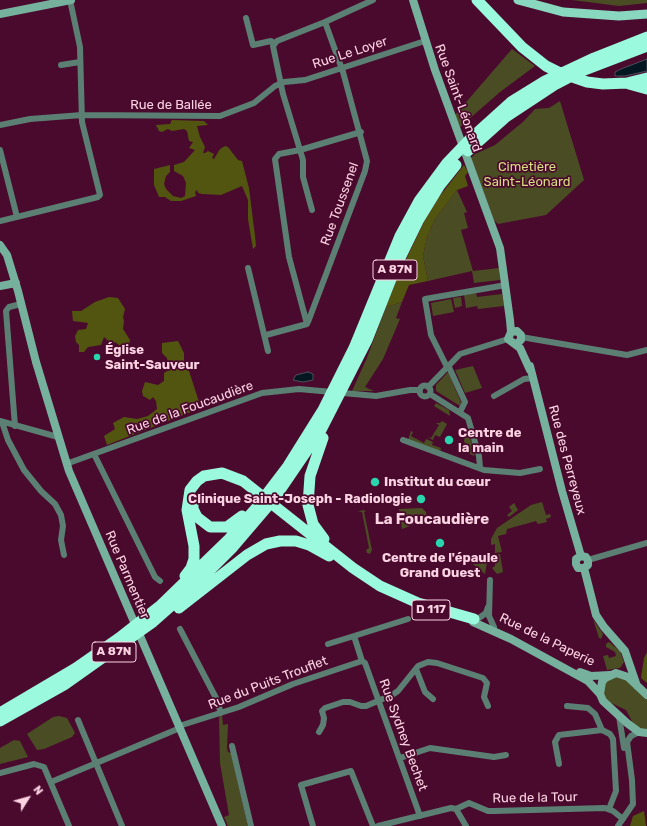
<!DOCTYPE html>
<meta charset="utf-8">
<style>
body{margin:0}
#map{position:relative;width:647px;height:826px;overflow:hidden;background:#4a0a2d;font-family:Rubik,sans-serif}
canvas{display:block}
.north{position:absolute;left:8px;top:778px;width:40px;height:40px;-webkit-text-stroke:3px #4a0a2d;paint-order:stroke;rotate:53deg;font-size:11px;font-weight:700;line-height:16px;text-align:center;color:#fcd3e3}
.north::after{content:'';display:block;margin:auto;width:14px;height:18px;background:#fcd3e3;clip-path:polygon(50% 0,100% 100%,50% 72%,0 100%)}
</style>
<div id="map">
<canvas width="647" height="826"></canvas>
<div class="north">N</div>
</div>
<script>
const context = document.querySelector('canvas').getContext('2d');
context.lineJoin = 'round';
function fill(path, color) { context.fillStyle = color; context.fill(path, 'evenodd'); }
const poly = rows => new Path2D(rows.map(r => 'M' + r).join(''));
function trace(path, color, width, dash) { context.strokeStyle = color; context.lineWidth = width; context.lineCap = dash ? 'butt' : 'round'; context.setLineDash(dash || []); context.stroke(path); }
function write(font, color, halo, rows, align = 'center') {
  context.font = font + ' Rubik,sans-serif'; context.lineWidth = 3.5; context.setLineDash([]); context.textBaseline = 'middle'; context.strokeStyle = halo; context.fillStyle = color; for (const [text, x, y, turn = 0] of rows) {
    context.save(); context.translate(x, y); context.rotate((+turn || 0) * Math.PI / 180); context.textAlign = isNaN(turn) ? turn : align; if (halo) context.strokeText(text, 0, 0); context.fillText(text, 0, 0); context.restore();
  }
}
fill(poly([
 [572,0,647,0,647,3,619,6],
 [512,49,535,66,500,92,460,127,455,115],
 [560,101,584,180,546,215,498,224,494,220,471,158,475,154,495,145,524,121,535,109,549,108],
 [457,190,467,212,464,213,468,228,461,230,473,271,499,268,500,280,474,283,472,271,428,281,423,256,427,237,435,219],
 [476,293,477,297,502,294,504,306,478,309,477,306,466,308,464,295],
 [461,297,462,306,455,308,453,298],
 [451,299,454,312,433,316,431,303],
 [402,302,396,318,400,319,383,359,365,387,374,391,352,391,366,360,386,307],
 [473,366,482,388,465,393,455,370],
 [448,372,461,402,460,406,436,391,436,385],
 [436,403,449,410,450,416,434,406],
 [442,421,447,424,440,437,435,435,433,440,427,437,431,438,439,425,436,423,440,423],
 [411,431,413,432,411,436,424,443,426,439,433,442,432,445,441,448,440,452,408,440],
 [465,435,470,438,475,451,474,456,470,454,464,441],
 [542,502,546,515,550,514,551,517,546,519,547,522,538,524,536,521,507,529,506,534,498,536,502,552,495,553,495,544,491,545,491,539,497,528,531,505],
 [514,503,518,510,509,517,507,515,512,511,509,507],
 [422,508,426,512,427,517,425,520,402,529,399,509],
 [363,510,366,511,364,512,372,550,370,554,367,553,366,550,369,548,362,512,358,512],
 [500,554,503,572,497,574,492,568,495,566,495,555],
 [487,562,485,574,473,564,477,564],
 [593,619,603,634,601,639,599,638],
 [609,642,620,651,624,662,620,668,607,670,603,656,608,655,609,658,616,656,615,652,606,647,606,644],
 [616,677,626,680,647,699,647,729,642,730,633,723,626,710,607,701,603,694,606,681],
 [222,715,223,725,228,724,227,748,228,752,231,753,248,826,228,826,224,817,229,815,220,763,219,717],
 [59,716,67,718,75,733,72,737,44,749,37,750,27,734,53,717],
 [14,740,20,741,28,757,0,764,0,748]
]), '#4a4d24');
fill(poly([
 [172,120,204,121,208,125,197,126,200,137,205,147,203,153,205,153,208,151,214,154,212,158,214,159,220,149,225,146,228,147,238,160,242,161,249,188,255,236,256,246,253,249,248,219,248,200,242,186,221,195,202,194,198,193,197,190,195,192,196,196,181,201,171,201,165,197,159,197,154,185,154,169,170,165,170,172,166,176,164,184,166,189,173,196,181,198,185,196,186,183,183,176,174,171,174,165,184,162,195,150,189,148,193,142,189,141,187,131,184,129,172,131,168,129,162,132,159,131,156,125,170,124],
 [464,165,468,172,465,176,468,186,457,190,435,219,427,237,423,256,428,281,409,285,402,302,386,307,399,274,424,222,439,197],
 [109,297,118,298,125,309,123,317,124,321,123,329,130,340,128,348,124,349,115,342,112,344,104,337,101,345,88,347,84,352,79,352,79,345,76,342,75,336,78,330,86,329,88,323,73,321,72,311,81,311,95,302],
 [178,341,184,353,184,362,189,371,201,408,107,445,104,436,115,429,113,423,124,417,137,419,148,416,157,409,156,401,153,397,150,400,143,396,142,391,145,382,158,385,164,381,164,373,169,370,167,358,162,353,162,343],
 [647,652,647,683,641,678,644,658],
 [644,811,646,826,630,826,633,816]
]), '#52550f');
const water = poly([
 [647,59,647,71,625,76,615,76,615,72,621,69,647,59],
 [308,372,313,374,313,380,303,382,293,380,296,375,308,372]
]);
fill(water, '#021722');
trace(water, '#4d4f5c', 1);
trace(poly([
 [246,18,253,45,271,41,274,43],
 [61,65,80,62],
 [0,125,30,119,82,115,220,116,254,103,275,86,284,82,305,80,425,41],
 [0,150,17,217],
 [312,210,303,177,303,160,300,150,361,132],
 [0,221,98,197,100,195,82,122,80,47,70,0],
 [248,268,268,351],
 [308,322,365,171,367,161,343,72,325,22],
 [307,324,289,257,275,159,279,154,300,150,283,94,273,46,277,41,325,22,373,0],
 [266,335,307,324],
 [521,337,627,355,647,350],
 [448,365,465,402,460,412],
 [447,367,431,335,425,299,506,285],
 '419.5 391a5.5 5.5 0 1 1 11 0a5.5 5.5 0 1 1-11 0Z',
 [428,387,460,354,508,339],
 [430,394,468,418,479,456,480,468],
 [494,396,524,379,533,378],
 [0,421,58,437],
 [2,422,8,440,24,470,41,491,55,504,61,515,63,526,61,540,64,555],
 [15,426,6,311,9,307,21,304],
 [403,440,484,470,520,473,540,469],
 [94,454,155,577,160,581],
 [66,464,262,393,299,389,376,396,410,390,420,390],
 [588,560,647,543],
 [490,580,489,616,494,627],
 [474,619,479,618,486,613,488,607],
 [180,629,216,698,221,713],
 [354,636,408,619],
 [328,644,354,636,362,661],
 [416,669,425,692,433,699],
 [567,706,588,708,595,714,602,730],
 [619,716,624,748],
 [78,720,122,826],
 [179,726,239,707,293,684,362,661,365,663,420,816],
 [319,732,323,725,324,718,322,711,325,708,343,702,350,702,361,706,366,706,392,695,398,691,418,666,428,662,437,663,483,678,487,683,484,697,488,706],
 [232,746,251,826],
 [400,758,430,748,494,757,506,755],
 [559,764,555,742,559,735,602,730,610,734,613,739,616,791,609,809],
 [0,773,34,764,44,767,69,826],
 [51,782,180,728],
 [456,809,466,826],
 [313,826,301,785,351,771,373,826],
 [378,826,451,808,456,809,469,803,488,811,494,811,605,808,613,811,623,819],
 [618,826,633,804,632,780,627,742,631,736,639,732]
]), '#5b7f73', 6);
trace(poly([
 [413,0,435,70,500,248,510,320,511,332,508,339,520,348,530,370],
 [0,14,71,0],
 [0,245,7,255,18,291,36,362,69,471,222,826],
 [0,286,16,283],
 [511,332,517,331,521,335,521,340,516,344],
 [530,366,562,491,581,556],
 [581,556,576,559,576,564,578,568,584,568],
 [581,556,586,557,588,561,588,565,584,568],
 [584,568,596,615,604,627,625,651,637,686],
 [473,622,511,639,588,681,600,694,603,701,627,723,639,732,647,733],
 [580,672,591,676,610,675],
 [600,694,602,682,605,678,616,673,628,677,647,695]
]), '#76b19e', 8);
trace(poly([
 [518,0,563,12,619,16,647,14]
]), '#89d7bf', 9);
trace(poly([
 [477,0,522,47,546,66,558,72,587,82,603,84,627,83,647,78],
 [629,84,647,89],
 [468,151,506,117,556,84,579,72,647,46],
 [323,438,310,476,308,505,313,524,324,539],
 [193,502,193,509,197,517,210,527,227,527,242,516],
 [185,576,191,568,194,559,194,546,187,510,190,490,197,481,204,476,222,473,243,481,353,568,380,586,418,603,474,619],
 [179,608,247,555,266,544,280,541,296,541,309,545,329,556],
 [0,713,76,668,119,638,161,605,228,540,256,508,288,466,323,410,354,348,400,236,419,201,447,163,470,139,511,102,545,81,594,58,647,37],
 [0,721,64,685,153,622,196,584,233,547,274,499,321,430,367,340,397,264,418,221,440,185,456,165]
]), '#9bfadd', 11);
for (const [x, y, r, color] of [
 [97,357,4,"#28d5ad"],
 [449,440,5,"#28d5ad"],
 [375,482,5,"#28d5ad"],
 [421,499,5,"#28d5ad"],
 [440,543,5,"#28d5ad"]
]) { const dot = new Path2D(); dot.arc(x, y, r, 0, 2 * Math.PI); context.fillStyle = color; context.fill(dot); trace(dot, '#4a0a2d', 1.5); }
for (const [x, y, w] of [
 [395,270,44],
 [431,610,38],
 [114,652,44]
]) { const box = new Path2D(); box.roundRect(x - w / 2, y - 10, w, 20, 3); context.fillStyle = '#4a0a2d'; context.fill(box); trace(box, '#fcd3e3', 1); }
write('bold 12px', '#fcd3e3', null, [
 ["A 87N",395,270],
 ["D 117",431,610],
 ["A 87N",114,652]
]);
write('13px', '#fcd3e3', '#4a0a2d', [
 ["Rue Le Loyer",350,53,-18],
 ["Rue Saint-Léonard",458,98,70],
 ["Rue de Ballée",171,105],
 ["Rue Toussenel",340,204,-70],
 ["Rue de la Foucaudière",190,408,-20],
 ["Rue des Perreyeux",567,460,75],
 ["Rue Parmentier",127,575,67],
 ["Rue de la Paperie",547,640,26],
 ["Rue du Puits Trouflet",268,683,-21],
 ["Rue Sydney Bechet",403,735,70],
 ["Rue de la Tour",535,798,-1]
]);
write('13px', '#d7de80', '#4a0a2d', [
 ["Cimetière",527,167],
 ["Saint-Léonard",527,182]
]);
write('bold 13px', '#fcd3e3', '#4a0a2d', [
 ["Église",105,350],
 ["Saint-Sauveur",105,365],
 ["Centre de",458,433],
 ["la main",458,448],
 ["Institut du cœur",384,482],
 ["Clinique Saint-Joseph - Radiologie",412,499,"right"],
 ["Centre de l'épaule",440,558,"center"],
 ["Grand Ouest",440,573,"center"]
], 'left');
write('bold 15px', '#fcd3e3', '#4a0a2d', [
 ["La Foucaudière",432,520]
]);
</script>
